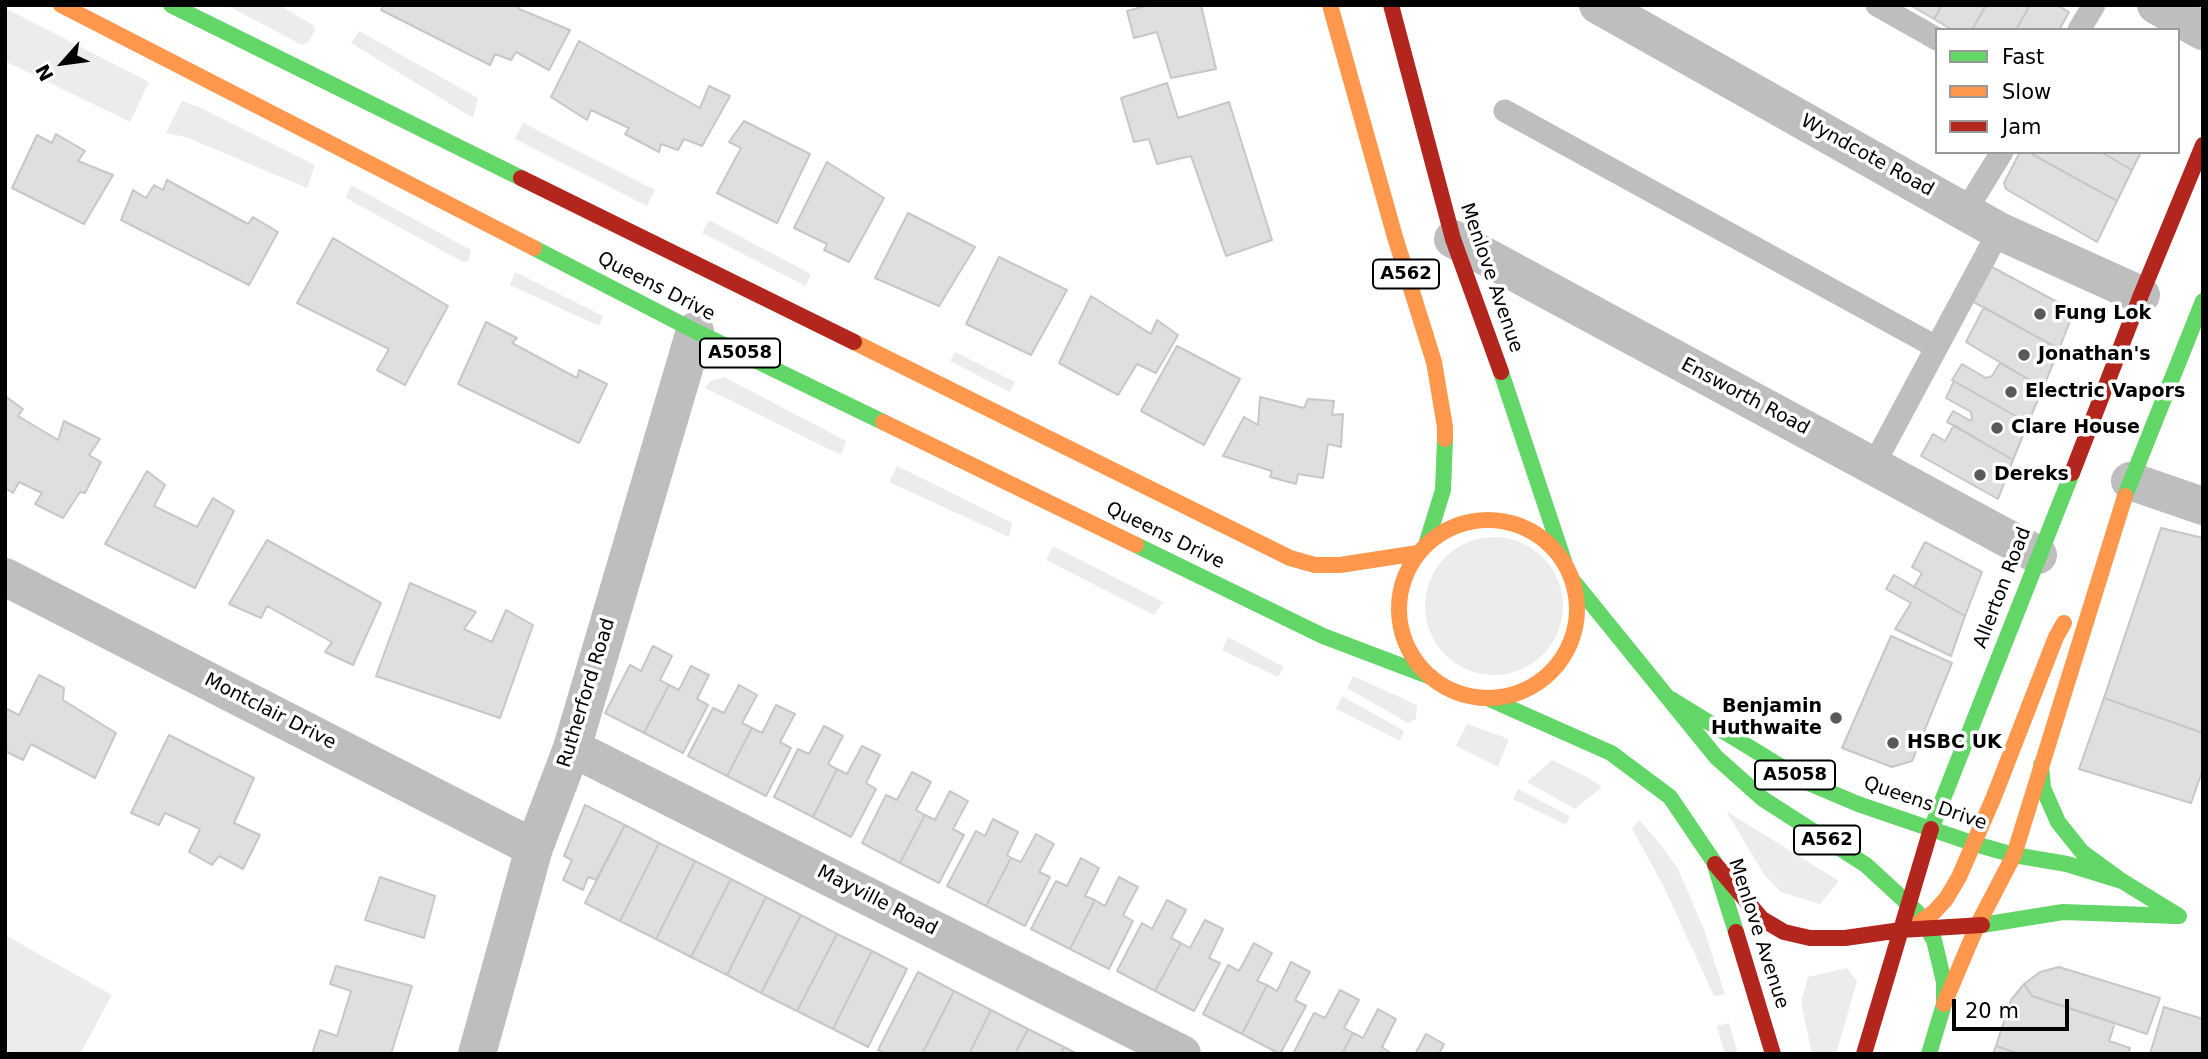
<!DOCTYPE html>
<style>
body{margin:0}
#map{position:relative;width:2208px;height:1059px;overflow:hidden;background:#fff;font-family:"DejaVu Sans",sans-serif}
canvas{display:block}
.frame{position:absolute;inset:0;border:7px solid #000;pointer-events:none}
.legend{position:absolute;left:1935px;top:28px;width:245px;height:126px;box-sizing:border-box;background:#fff;border:2px solid #999;margin:0;padding:9px 12px;list-style:none;font-size:21px;color:#000}
.legend li{display:flex;align-items:center;gap:14px;height:35px}
.legend b{width:35px;border:2px solid #999}
.north{position:absolute;left:28px;top:28px;width:70px;height:70px;-webkit-text-stroke:5px #fff;paint-order:stroke;rotate:242deg;font-size:19px;font-weight:700;line-height:28px;text-align:center;color:#000}
.north::after{content:'';display:block;margin:auto;width:24px;height:32px;background:#000;clip-path:polygon(50% 0,100% 100%,50% 72%,0 100%)}
.scale{position:absolute;left:1952px;top:999px;width:117px;height:32px;box-sizing:border-box;border:4px solid #000;border-top:0;padding-left:9px;font-size:21px;line-height:24px;white-space:nowrap;color:#000;-webkit-text-stroke:5px #fff;paint-order:stroke}
</style>
<div id="map">
<canvas width="2208" height="1059"></canvas>
<div class="frame"></div>
<ul class="legend">
<li><b style="height:9px;background:#63d668"></b>Fast</li>
<li><b style="height:9px;background:#ff974d"></b>Slow</li>
<li><b style="height:9px;background:#b3261e"></b>Jam</li>
</ul>
<div class="north">N</div>
<div class="scale">20 m</div>
</div>
<script>
const context = document.querySelector('canvas').getContext('2d');
context.lineJoin = 'round';
function fill(path, color) { context.fillStyle = color; context.fill(path, 'evenodd'); }
const poly = rows => new Path2D(rows.map(r => 'M' + r).join(''));
function trace(path, color, width, dash) { context.strokeStyle = color; context.lineWidth = width; context.lineCap = dash ? 'butt' : 'round'; context.setLineDash(dash || []); context.stroke(path); }
function write(font, color, halo, rows, align = 'center') {
  context.font = font + ' "DejaVu Sans",sans-serif'; context.lineWidth = 7; context.setLineDash([]); context.textBaseline = 'middle'; context.strokeStyle = halo; context.fillStyle = color; for (const [text, x, y, turn = 0] of rows) {
    context.save(); context.translate(x, y); context.rotate((+turn || 0) * Math.PI / 180); context.textAlign = isNaN(turn) ? turn : align; if (halo) context.strokeText(text, 0, 0); context.fillText(text, 0, 0); context.restore();
  }
}
fill(poly([
 [226,5,279,5,313,25,315,30,309,41,302,45],
 [5,8,149,82,130,122,5,61],
 [359,31,478,98,473,118,351,43],
 [182,101,199,107,315,165,307,188,186,137,166,133],
 [523,123,655,190,647,206,515,139],
 [351,185,471,250,468,261,463,262,346,198],
 [709,220,811,274,806,286,702,233],
 [515,272,603,316,599,326,510,285],
 [955,352,1015,382,1010,392,950,361],
 [724,377,846,441,841,455,705,388,711,381],
 [897,466,1012,523,1009,537,889,482],
 '1425 606a69 69 0 1 1 138 0a69 69 0 1 1-138 0Z',
 [1053,546,1163,602,1154,615,1046,560],
 [1228,637,1284,667,1278,677,1222,650],
 [1353,676,1417,705,1416,719,1408,723,1347,688],
 [1342,696,1404,731,1400,741,1336,709],
 [1467,724,1509,739,1498,767,1456,746],
 [1552,760,1587,777,1602,787,1575,809,1527,782],
 [1518,789,1570,816,1566,825,1513,799],
 [1726,811,1839,881,1820,904,1781,892,1765,876],
 [1639,820,1662,846,1678,869,1703,927,1725,994,1714,996,1663,885,1632,829],
 [5,935,112,995,80,1054,14,1054,5,1049],
 [1847,968,1857,981,1836,1054,1812,1054,1801,1002,1808,977],
 [1729,1023,1738,1054,1725,1054,1717,1026]
]), '#ececec');
const building = poly([
 [384,5,520,5,519,9,570,30,549,70,516,52,511,60,495,54,490,65,381,10,384,5],
 [1149,5,1201,5,1216,69,1171,78,1157,32,1134,38,1127,11,1149,5],
 [1910,5,1942,5,1934,19,1910,5],
 [1942,5,1986,5,1972,30,1952,30,1934,19,1942,5],
 [1986,5,2030,5,2016,30,1972,30,1986,5],
 [2030,5,2057,5,2069,12,2059,30,2016,30,2030,5],
 [579,41,700,108,709,86,730,96,702,146,684,139,678,150,661,144,659,152,625,134,629,128,591,110,587,120,551,97,579,41],
 [1167,83,1178,118,1229,102,1272,240,1226,256,1191,156,1157,164,1149,139,1134,142,1121,98,1167,83],
 [744,121,810,154,777,223,717,193,741,148,729,142,744,121],
 [56,134,85,151,78,161,113,175,84,224,12,188,37,135,52,143,56,134],
 [2020,152,2028,152,2117,201,2097,242,2006,189,2004,183,2020,152],
 [2028,152,2101,152,2132,170,2117,201,2028,152],
 [2101,152,2141,152,2132,170,2101,152],
 [827,162,884,198,849,262,824,250,827,244,794,228,827,162],
 [167,180,248,224,253,217,278,232,249,285,121,220,133,190,146,198,154,185,163,190,167,180],
 [908,213,975,247,939,306,875,278,908,213],
 [333,238,448,306,405,385,377,370,389,349,297,303,333,238],
 [999,257,1067,290,1031,355,966,324,999,257],
 [1990,266,2074,311,2059,349,1970,300,1990,266],
 [1091,296,1151,334,1157,320,1178,335,1156,373,1137,364,1118,395,1059,363,1091,296],
 [1984,307,2059,349,2043,388,1966,342,1984,307],
 [486,322,517,338,512,343,577,378,579,370,607,384,579,443,458,384,486,322],
 [1177,346,1240,379,1204,445,1141,411,1177,346],
 [2000,363,2043,388,2028,423,1952,380,1962,364,1986,378,1992,376,2000,363],
 [1954,381,2028,423,2013,460,1947,422,1953,411,1971,421,1972,418,1971,412,1946,398,1954,381],
 [5,396,23,409,18,416,58,440,64,421,100,439,89,455,101,462,85,493,80,492,63,518,35,504,42,493,19,482,13,493,5,488,5,396],
 [1260,397,1304,408,1308,399,1334,401,1332,415,1343,414,1341,447,1328,444,1323,478,1298,474,1296,484,1270,477,1272,471,1223,456,1244,417,1258,425,1260,397],
 [1954,425,2013,460,1998,499,1921,456,1933,434,1945,441,1954,425],
 [147,471,165,485,154,506,197,527,213,498,234,511,195,588,105,544,147,471],
 [2161,528,2203,538,2203,733,2104,698,2161,528],
 [267,540,381,603,353,665,325,652,332,642,267,606,261,618,229,604,267,540],
 [1925,542,1982,572,1965,616,1914,587,1922,573,1912,567,1925,542],
 [1894,575,1965,616,1951,656,1895,629,1911,603,1886,589,1894,575],
 [410,583,476,612,464,629,492,642,506,610,533,625,500,718,376,676,410,583],
 [1891,636,1952,663,1912,761,1892,767,1842,748,1891,636],
 [653,646,672,656,660,680,669,685,644,733,605,713,630,665,641,671,653,646],
 [691,666,709,675,697,699,708,705,683,753,644,733,669,685,679,690,691,666],
 [39,675,64,688,63,700,116,733,95,778,31,744,23,760,5,751,5,708,19,715,39,675],
 [739,685,757,695,742,723,752,728,727,776,688,756,713,708,724,713,739,685],
 [2104,698,2203,733,2203,769,2191,803,2079,769,2104,698],
 [776,705,795,714,780,742,791,748,766,796,727,776,752,728,762,733,776,705],
 [824,726,843,736,828,764,837,769,813,817,774,797,798,749,809,754,824,726],
 [169,735,254,778,234,823,260,835,243,869,219,856,212,865,189,852,200,829,165,813,159,825,131,813,169,735],
 [862,746,880,755,866,783,876,789,851,837,813,817,837,769,847,774,862,746],
 [912,772,931,782,916,810,925,815,900,863,862,843,886,795,897,800,912,772],
 [950,791,968,801,953,829,964,835,939,883,900,863,925,815,935,820,950,791],
 [585,805,625,825,596,880,588,877,583,890,563,880,572,860,564,856,585,805],
 [993,819,1018,832,1007,855,1011,858,986,906,947,886,976,831,985,836,993,819],
 [625,825,659,843,620,921,585,903,625,825],
 [1036,834,1054,844,1039,872,1050,877,1025,926,986,906,1011,858,1021,862,1036,834],
 [659,843,695,861,656,939,620,921,659,843],
 [1081,858,1099,868,1085,896,1095,900,1070,949,1031,929,1056,881,1067,886,1081,858],
 [695,861,731,879,691,957,656,939,695,861],
 [380,877,435,896,424,938,365,920,380,877],
 [1119,877,1138,887,1123,915,1133,921,1109,969,1070,949,1095,900,1105,906,1119,877],
 [731,879,766,897,727,975,691,957,731,879],
 [766,897,801,915,761,993,727,975,766,897],
 [1167,900,1186,910,1171,938,1181,943,1155,991,1117,971,1142,923,1152,929,1167,900],
 [801,915,837,934,797,1011,761,993,801,915],
 [1205,920,1223,929,1209,958,1220,963,1194,1011,1155,991,1181,943,1190,948,1205,920],
 [837,934,872,951,833,1029,797,1011,837,934],
 [1254,943,1272,953,1257,981,1267,985,1242,1034,1203,1014,1228,965,1239,971,1254,943],
 [872,951,907,969,868,1047,833,1029,872,951],
 [1291,962,1310,972,1295,1000,1306,1006,1280,1054,1242,1034,1267,985,1277,991,1291,962],
 [336,966,412,986,391,1054,312,1054,320,1030,337,1036,351,991,330,984,336,966],
 [2059,967,2160,998,2147,1034,2032,996,2024,984,2040,972,2059,967],
 [918,972,954,991,922,1054,886,1054,878,1050,918,972],
 [2024,984,2032,996,2115,1023,2109,1041,2130,1048,2128,1054,2020,1054,1996,1046,2011,1000,2024,984],
 [1340,990,1359,1000,1344,1028,1353,1033,1342,1054,1293,1054,1314,1013,1325,1018,1340,990],
 [954,991,991,1010,969,1054,922,1054,954,991],
 [2164,1007,2203,1019,2203,1054,2150,1054,2164,1007],
 [1378,1009,1396,1019,1382,1047,1392,1054,1342,1054,1353,1033,1363,1038,1378,1009],
 [991,1010,1028,1029,1015,1054,969,1054,991,1010],
 [1028,1029,1064,1047,1061,1054,1015,1054,1028,1029],
 [1426,1034,1444,1044,1439,1054,1415,1054,1426,1034],
 [1996,1046,2020,1054,1993,1054,1996,1046],
 [1064,1047,1077,1054,1061,1054,1064,1047]
]);
fill(building, '#dfdfdf');
trace(building, '#c7c7c7', 2);
trace(poly([
 [1877,5,1937,39],
 [2079,30,2094,5],
 [1505,111,1936,347],
 [1965,212,2002,152],
 [1873,466,1999,231]
]), '#bebebe', 23);
trace(poly([
 [1598,5,1999,231,2141,295],
 [2156,5,2203,31],
 [1453,239,2038,555],
 [2130,481,2203,506],
 [5,577,534,848],
 [572,748,1182,1054],
 [477,1054,534,848,572,748,695,331]
]), '#bebebe', 38);
trace(poly([
 [171,5,521,178],
 [534,248,695,331,883,422],
 [1501,372,1564,561],
 [2125,496,2203,301],
 [1136,545,1323,636,1431,677],
 [1426,545,1443,490,1445,439],
 [1574,582,1716,757,1763,799,1866,865,1917,912,1934,940,1944,982,1944,1004,1929,1054],
 [1487,698,1611,753,1670,797,1714,862,1736,932],
 [1671,699,1806,782,1858,804,1975,844,2014,855,2067,864,2122,881,2179,916],
 [2041,765,2043,788,2058,822,2082,852,2119,879],
 [1931,829,2072,473],
 [1982,925,2063,912,2176,916]
]), '#63d668', 16);
trace(poly([
 [61,5,534,248],
 [1330,5,1395,237,1434,362,1445,427,1445,439],
 [854,342,1290,558,1315,565,1340,565,1418,553],
 [883,422,1136,545],
 '1399 609a89 89 0 1 1 178 0a89 89 0 1 1-178 0Z',
 [2014,855,2125,496],
 [1901,930,1914,926,1934,912,1946,899,1959,877,1993,799,2056,637,2064,623],
 [1944,1004,1977,926,2014,855]
]), '#ff974d', 16);
trace(poly([
 [1391,5,1453,239,1501,372],
 [521,178,854,342],
 [2072,473,2141,295,2203,145],
 [1715,864,1762,919,1784,932,1810,938,1845,938,1901,930,1982,925],
 [1736,932,1773,1054],
 [1864,1054,1931,829]
]), '#b3261e', 16);
for (const [x, y, r, color] of [
 [2040,314,7,"#595959"],
 [2024,355,7,"#595959"],
 [2011,392,7,"#595959"],
 [1997,428,7,"#595959"],
 [1980,475,7,"#595959"],
 [1836,718,7,"#595959"],
 [1893,743,7,"#595959"]
]) { const dot = new Path2D(); dot.arc(x, y, r, 0, 2 * Math.PI); context.fillStyle = color; context.fill(dot); trace(dot, '#fff', 2.5); }
for (const [x, y, w] of [
 [1406,274,66],
 [740,353,80],
 [1795,775,80],
 [1827,840,66]
]) { const box = new Path2D(); box.roundRect(x - w / 2, y - 14.5, w, 29, 5); context.fillStyle = '#fff'; context.fill(box); trace(box, '#000', 2); }
write('bold 18px', '#000', null, [
 ["A562",1406,274],
 ["A5058",740,353],
 ["A5058",1795,775],
 ["A562",1827,840]
]);
write('19px', '#000', '#fff', [
 ["Wyndcote Road",1867,156,29],
 ["Menlove Avenue",1491,278,71],
 ["Queens Drive",656,287,27],
 ["Ensworth Road",1745,397,28],
 ["Queens Drive",1165,536,26],
 ["Allerton Road",2003,588,-69],
 ["Rutherford Road",587,693,-73],
 ["Montclair Drive",270,712,27],
 ["Queens Drive",1925,804,19],
 ["Mayville Road",877,901,27],
 ["Menlove Avenue",1758,934,72]
]);
write('bold 19px', '#000', '#fff', [
 ["Fung Lok",2054,314],
 ["Jonathan's",2038,355],
 ["Electric Vapors",2025,392],
 ["Clare House",2011,428],
 ["Dereks",1994,475],
 ["Benjamin",1822,707,"right"],
 ["Huthwaite",1822,729,"right"],
 ["HSBC UK",1907,743]
], 'left');
</script>
